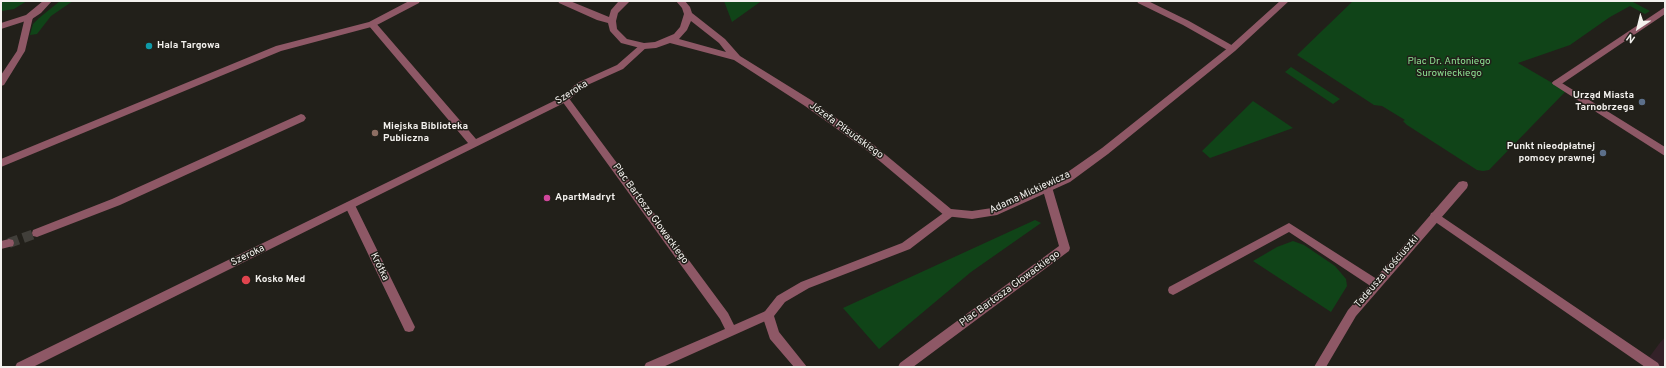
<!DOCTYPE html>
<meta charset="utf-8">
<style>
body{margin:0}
#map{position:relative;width:1666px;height:368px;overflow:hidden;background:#22201a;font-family:Overpass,sans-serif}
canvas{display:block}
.frame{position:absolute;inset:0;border:2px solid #f3f1ee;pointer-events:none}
.north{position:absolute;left:1618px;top:8px;width:40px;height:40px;-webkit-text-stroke:3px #22201a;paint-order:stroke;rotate:215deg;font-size:11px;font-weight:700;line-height:16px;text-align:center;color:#f3f1ee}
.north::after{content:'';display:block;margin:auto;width:14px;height:18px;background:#f3f1ee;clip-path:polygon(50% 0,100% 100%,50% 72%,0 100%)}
</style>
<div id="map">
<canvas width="1666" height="368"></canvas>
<div class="frame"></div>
<div class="north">N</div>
</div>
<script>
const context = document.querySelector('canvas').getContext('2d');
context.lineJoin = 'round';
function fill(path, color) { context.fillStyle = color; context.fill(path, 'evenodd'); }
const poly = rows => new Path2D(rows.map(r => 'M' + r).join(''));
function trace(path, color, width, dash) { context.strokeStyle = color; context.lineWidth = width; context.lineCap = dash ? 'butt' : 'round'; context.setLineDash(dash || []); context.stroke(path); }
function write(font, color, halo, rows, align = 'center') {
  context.font = font + ' Overpass,sans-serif'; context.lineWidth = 3; context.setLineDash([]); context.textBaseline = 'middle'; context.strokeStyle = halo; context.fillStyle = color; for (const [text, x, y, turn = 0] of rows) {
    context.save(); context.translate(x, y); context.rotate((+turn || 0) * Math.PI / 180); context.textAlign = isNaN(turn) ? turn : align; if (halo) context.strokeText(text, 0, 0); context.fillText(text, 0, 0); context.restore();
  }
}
fill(poly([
 [1665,337,1665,367,1642,367,1659,344]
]), '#332128');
fill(poly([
 [1,1,27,1,14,9,2,11],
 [60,1,73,1,51,16,37,34,30,35,33,24,39,18],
 [724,1,758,1,760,2,732,22],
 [1353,1,1631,1,1650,11,1645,14,1630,6,1610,17,1570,45,1518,63,1566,91,1489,170,1483,171,1477,170,1407,125,1403,121,1405,120,1382,106,1374,105,1297,55],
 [1291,67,1340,99,1333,104,1285,72],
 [1253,101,1293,128,1210,158,1202,151],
 [1035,220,1041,223,971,272,879,349,843,308],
 [1293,241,1304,245,1335,266,1346,279,1347,286,1331,312,1253,261,1277,247]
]), '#104418');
trace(poly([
 [9,243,37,233]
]), '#413f3a', 10, [10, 5]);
fill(poly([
 [409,1,420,1,419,3,375,26,281,51,1,167,1,159,276,46,369,22,409,1],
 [1557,80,1665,147,1665,156,1554,85,1552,83,1554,81,1557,80],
 [1435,212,1658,363,1660,367,1645,367,1431,219,1430,216,1431,213,1435,212],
 [1289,223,1380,281,1381,284,1380,287,1376,289,1372,287,1289,232,1177,293,1173,295,1169,293,1168,290,1169,287,1289,223]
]), '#8e5866');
fill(poly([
 [565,95,568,97,728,313,734,325,768,310,772,312,774,315,772,318,663,367,644,367,646,363,725,329,720,319,562,101,560,99,562,97,565,95],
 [350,202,354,203,413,323,415,327,413,331,409,332,405,331,345,206,346,203,350,202]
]), '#8e5866');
fill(poly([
 [1137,1,1148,1,1189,21,1235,47,1236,49,1232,52,1229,51,1183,25,1138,3,1137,1],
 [1665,7,1665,14,1560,85,1554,85,1552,83,1554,81,1665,7],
 [29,14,33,17,25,51,4,85,1,86,1,75,17,51,25,17,29,14],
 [372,21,375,22,476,139,562,97,577,83,617,65,641,44,644,43,648,46,623,69,583,87,568,101,33,367,15,367,17,363,468,143,369,26,368,24,372,21],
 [301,114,304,115,306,118,304,121,120,205,37,237,33,236,32,233,33,230,112,199,301,114],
 [1463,181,1467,182,1468,185,1467,188,1356,316,1326,367,1314,367,1348,310,1459,182,1463,181],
 [1047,183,1051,184,1052,187,1070,248,1069,251,913,367,898,367,900,363,1059,246,1042,187,1043,184,1047,183],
 [949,209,953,210,954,213,953,216,910,249,809,288,785,302,774,316,779,332,807,367,794,367,770,339,762,315,777,296,801,282,902,243,949,209],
 [9,239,13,240,14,243,13,246,1,249,1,241,9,239]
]), '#8e5866');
fill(poly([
 [43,1,52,1,41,13,32,19,1,29,1,23,26,15,43,1],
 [558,1,570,1,609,17,611,10,618,2,630,1,618,13,616,21,617,29,627,39,644,43,655,42,674,34,680,27,684,14,682,8,676,1,685,1,690,7,692,13,725,39,740,56,811,100,875,146,951,209,972,211,992,208,1062,176,1102,148,1229,47,1280,1,1289,1,1235,51,1108,154,1070,182,997,215,972,219,945,216,869,152,805,106,734,60,670,43,656,48,644,49,621,43,610,31,608,23,597,20,559,3,558,1],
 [691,21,719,43,726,52,679,39,687,30,691,21]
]), '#8e5866');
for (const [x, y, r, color] of [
 [149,46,4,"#0f9aa8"],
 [1642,102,4,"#5c6f8a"],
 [375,133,4,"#8d6e63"],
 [1603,153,4,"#5c6f8a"],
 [547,198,4,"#d1479c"],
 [246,280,5,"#e0444e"]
]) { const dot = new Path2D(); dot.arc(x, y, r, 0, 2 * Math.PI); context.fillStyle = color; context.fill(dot); trace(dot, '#22201a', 1.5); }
write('bold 10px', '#f3f1ee', '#22201a', [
 ["Hala Targowa",157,46],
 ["Urząd Miasta",1634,96,"right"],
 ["Tarnobrzega",1634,108,"right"],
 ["Miejska Biblioteka",383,127],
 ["Publiczna",383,139],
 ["Punkt nieodpłatnej",1595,147,"right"],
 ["pomocy prawnej",1595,159,"right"],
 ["ApartMadryt",555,198],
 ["Kosko Med",255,280]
], 'left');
write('10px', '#8cde91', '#22201a', [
 ["Plac Dr. Antoniego",1449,62],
 ["Surowieckiego",1449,74]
]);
write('10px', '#f3f1ee', '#22201a', [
 ["Szeroka",572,93,-32],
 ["Józefa Piłsudskiego",846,131,36],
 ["Adama Mickiewicza",1030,193,-25],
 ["Plac Bartosza Głowackiego",650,214,54],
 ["Szeroka",248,256,-26],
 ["Krótka",379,267,64],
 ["Tadeusza Kościuszki",1387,272,-49],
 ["Plac Bartosza Głowackiego",1010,289,-36]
]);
</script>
